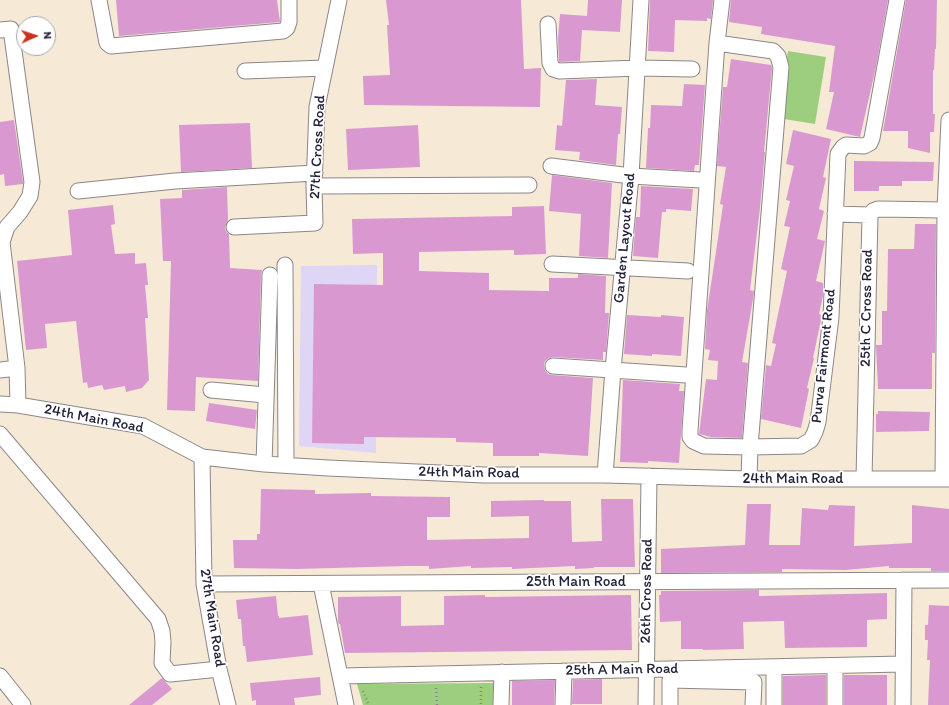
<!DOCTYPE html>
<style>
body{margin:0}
#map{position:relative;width:949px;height:705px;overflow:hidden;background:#f6ead7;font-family:Itim,sans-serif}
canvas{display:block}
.north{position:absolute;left:16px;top:16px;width:40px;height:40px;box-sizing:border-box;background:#fff;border:1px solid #a7a7b1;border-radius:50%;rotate:87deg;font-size:11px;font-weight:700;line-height:16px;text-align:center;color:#22223b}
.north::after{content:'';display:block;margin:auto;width:14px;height:18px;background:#c8321e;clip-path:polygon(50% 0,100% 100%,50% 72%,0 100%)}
</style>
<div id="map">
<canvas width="949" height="705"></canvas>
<div class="north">N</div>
</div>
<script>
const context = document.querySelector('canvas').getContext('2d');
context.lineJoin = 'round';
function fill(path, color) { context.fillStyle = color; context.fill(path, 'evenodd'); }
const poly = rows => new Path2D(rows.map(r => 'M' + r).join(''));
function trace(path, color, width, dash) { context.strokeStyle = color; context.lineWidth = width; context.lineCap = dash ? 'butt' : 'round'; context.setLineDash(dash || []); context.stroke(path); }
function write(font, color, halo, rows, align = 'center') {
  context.font = font + ' Itim,sans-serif'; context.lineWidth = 3.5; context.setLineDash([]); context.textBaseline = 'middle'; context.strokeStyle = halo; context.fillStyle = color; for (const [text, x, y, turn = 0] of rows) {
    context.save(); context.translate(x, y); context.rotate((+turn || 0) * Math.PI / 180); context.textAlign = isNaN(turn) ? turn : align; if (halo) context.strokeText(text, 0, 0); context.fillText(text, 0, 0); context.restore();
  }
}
fill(poly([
 [377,265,376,453,299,446,301,266]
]), '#dfd5f5');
fill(poly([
 [788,51,826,57,815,124,778,118],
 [495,683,494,705,363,705,357,684]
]), '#9cce7d');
fill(poly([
 [116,0,277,0,280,22,119,36],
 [386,0,521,0,524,69,541,68,540,107,364,105,363,76,390,75,387,25,389,25],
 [588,0,622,0,620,32,582,30,580,61,559,62,558,38,560,14,587,16],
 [650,0,713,0,711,19,707,18,707,21,675,20,674,52,648,51],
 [731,0,888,0,876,67,860,137,826,129,834,92,829,92,835,46,761,34,762,27,729,22],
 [906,0,937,0,936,49,935,49,934,70,933,70,933,114,935,114,934,132,930,132,930,153,908,148,908,131,883,131],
 [731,59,771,65,772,68,764,152,765,152,760,208,750,290,754,291,753,299,742,362,748,363,742,438,711,437,699,434,706,379,717,380,718,361,708,360,710,350,705,349,707,311,723,205,720,204,726,167,717,166,723,87,727,87],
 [597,79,595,105,622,107,620,134,618,134,616,165,579,160,580,152,555,150,557,125,562,126,566,80],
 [684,84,705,85,699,165,695,165,694,171,646,168,648,128,650,128,651,105,682,106],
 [14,120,23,182,23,184,5,186,4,174,0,175,0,122],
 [250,123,252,168,181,172,179,125],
 [418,125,420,167,348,170,346,129],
 [793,130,831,139,823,177,826,178,819,209,824,211,817,239,825,241,816,281,823,283,823,296,819,314,822,315,813,358,814,358,807,388,809,389,801,428,761,419,766,365,771,366,776,344,772,343,787,271,781,269,790,227,784,226,790,201,786,200,794,166,786,164],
 [854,161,934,162,933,181,902,181,902,186,879,186,879,191,854,191],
 [552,175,612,183,608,258,579,256,581,214,549,211],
 [641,186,693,189,691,211,666,209,666,212,662,212,658,258,633,256,636,217,640,217],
 [227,187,228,220,225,227,226,232,229,234,230,268,262,270,261,275,258,381,196,377,195,411,167,410,171,261,163,261,160,199,182,198,182,190],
 [113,205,115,224,111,225,115,254,135,253,135,264,146,263,148,285,145,285,148,318,145,318,149,380,142,388,126,392,125,386,104,390,102,385,88,388,87,382,83,383,76,321,45,324,47,348,26,350,17,261,72,255,68,210],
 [544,206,546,254,514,255,514,250,419,252,419,271,489,273,489,290,549,291,549,278,578,278,578,274,606,276,605,313,609,313,606,352,603,352,603,360,553,357,549,358,545,361,544,365,545,370,548,374,552,375,593,378,588,456,539,453,539,456,493,456,493,443,456,442,456,438,364,437,364,444,312,443,314,284,383,285,383,253,353,254,352,219,512,216,512,207],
 [915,224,936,224,935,353,932,353,932,389,878,389,876,345,882,345,882,311,887,311,888,249,914,249],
 [627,315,661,317,661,315,684,317,681,356,652,354,652,356,624,354],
 [623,380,680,384,679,391,684,391,679,463,648,461,648,463,620,462],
 [209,403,257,410,255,429,206,421],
 [878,411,930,412,929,431,876,432,876,414,878,414],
 [261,489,315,490,315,494,371,493,371,496,450,497,450,517,427,517,427,540,529,538,529,516,491,517,491,501,544,500,544,501,571,501,572,542,602,541,601,499,633,499,635,567,594,567,594,568,575,569,575,566,512,569,512,567,471,568,471,566,429,569,429,566,406,566,297,569,234,568,233,540,257,540,257,534,260,534],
 [747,504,771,504,769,545,800,545,802,508,828,510,829,505,855,506,854,546,912,543,912,505,949,509,949,571,931,571,931,568,889,568,889,566,846,570,782,569,782,572,661,573,661,549,745,545],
 [759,590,759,596,887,593,887,619,867,620,867,647,785,648,784,621,743,622,744,649,703,650,703,649,681,649,681,621,660,622,659,595,661,595,661,591],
 [485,595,485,597,631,595,632,650,345,653,340,624,339,624,338,622,338,597,401,596,401,626,444,625,444,596],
 [276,596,278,616,279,616,279,618,308,615,313,655,247,662,245,646,243,646,241,619,238,619,236,600],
 [929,605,949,606,949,705,928,705,930,660,927,660,928,640,925,640,925,625,928,625],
 [823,675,826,675,826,705,783,705,783,676],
 [844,675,887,675,887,705,844,705],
 [320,677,321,695,294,698,295,705,256,705,256,700,252,701,250,683],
 [162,678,172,689,152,705,129,705],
 [602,679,602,704,572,704,573,680],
 [555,680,554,705,512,705,512,681]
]), '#d999d0');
const minor = poly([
 [99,0,107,43,111,46,283,31,287,28,289,22,289,0],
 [722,0,717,43,690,430,690,437,693,441,704,446,750,447,801,446,811,440,815,432,818,422,831,317,838,154,843,147,846,145,864,146,870,143,872,138,897,0],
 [548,24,550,63,553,69,559,71,638,68,692,69],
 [0,30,11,29,32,182,30,196,20,212,7,227,2,242,17,368,18,405],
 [717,43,773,51,778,56,781,67,750,447,749,479],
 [245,71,325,68],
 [551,166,631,176,700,180],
 [314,186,529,185],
 [78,191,175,181,315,173],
 [835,214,870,215],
 [234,227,315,223,314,186,317,107,339,0],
 [552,264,688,271],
 [285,265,286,465],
 [553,366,686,375],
 [0,370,17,368],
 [211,390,265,395],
 [0,404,18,405,143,426,202,457,264,464,328,468,484,475,605,475,749,479,949,479],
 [0,434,158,619,162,631,163,642,162,663,170,674,219,669],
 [202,457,204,584,219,669,228,705],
 [264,464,270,275],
 [605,475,613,370,631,176,641,0],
 [864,479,870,215,873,211,878,209,945,210],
 [943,479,945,210,949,120],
 [204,584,949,580],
 [321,584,346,705],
 [835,666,835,705],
 [0,676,23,705],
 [341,676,903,664],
 [501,705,502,672],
 [563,705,564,671],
 [646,705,649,476],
 [670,705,670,680,754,682,753,705],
 [774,705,774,667],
 [903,705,904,580]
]);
trace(minor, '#8c8689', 17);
trace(poly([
 [481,687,481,705],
 [436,688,437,705],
 [363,691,369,705]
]), '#8c8689', 2.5, [1, 3]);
trace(minor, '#fff', 15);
write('15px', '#22223b', '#fff', [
 ["27th Cross Road",318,147,-87],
 ["Garden Layout Road",625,238,-85],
 ["25th C Cross Road",867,308,-89],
 ["Purva Fairmont Road",824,356,-84],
 ["24th Main Road",94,419,11],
 ["24th Main Road",469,473,1],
 ["24th Main Road",793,479],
 ["25th Main Road",576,582],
 ["26th Cross Road",647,591,-89],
 ["27th Main Road",212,618,81],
 ["25th A Main Road",622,670,-1]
]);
</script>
